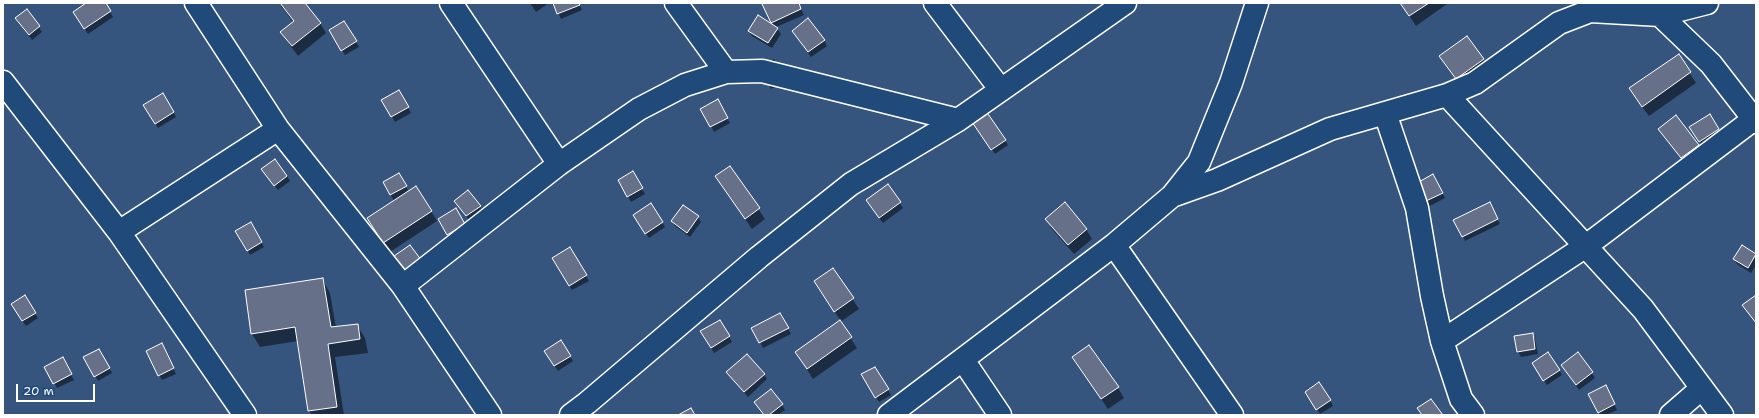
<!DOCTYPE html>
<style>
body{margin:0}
#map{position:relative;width:1759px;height:418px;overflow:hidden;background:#35557e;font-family:"Shantell Sans",sans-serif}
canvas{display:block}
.frame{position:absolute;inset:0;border:4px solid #fff;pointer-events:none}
.scale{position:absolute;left:16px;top:384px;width:79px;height:18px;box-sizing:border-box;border:2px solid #fff;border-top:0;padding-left:5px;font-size:12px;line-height:14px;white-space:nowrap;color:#fff;-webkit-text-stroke:3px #1f4a7a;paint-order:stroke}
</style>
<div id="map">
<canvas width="1759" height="418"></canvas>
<div class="frame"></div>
<div class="scale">20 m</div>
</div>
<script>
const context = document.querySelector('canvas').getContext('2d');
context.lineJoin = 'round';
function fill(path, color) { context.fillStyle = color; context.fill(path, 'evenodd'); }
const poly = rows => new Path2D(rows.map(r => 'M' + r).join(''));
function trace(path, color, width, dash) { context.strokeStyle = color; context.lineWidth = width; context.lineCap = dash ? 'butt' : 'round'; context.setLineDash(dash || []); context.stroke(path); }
fill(poly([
 [88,3,105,3,113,17,88,34,77,17],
 [279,3,304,3,320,23,326,33,298,56,281,33,294,23],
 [530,3,549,3,536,12],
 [554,3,579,3,582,10,561,19],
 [766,3,798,3,804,15,776,27,781,34,772,48,752,36,749,31,774,26,763,4],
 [1401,3,1447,3,1447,4,1416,26],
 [27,10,42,32,32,40,19,23],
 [344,22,359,47,345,55,330,31],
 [793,31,824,40,827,46,811,57],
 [1678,55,1696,83,1649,116,1636,99],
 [774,59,786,81,771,89,759,67],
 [1483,59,1488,69,1462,88,1446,66],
 [399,91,411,113,395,122,382,100],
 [163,95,176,117,158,128,145,106],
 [718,101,730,123,714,132,702,109],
 [1676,117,1704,156,1688,168,1660,129],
 [976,127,1005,140,1008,145,995,154],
 [1718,129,1721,134,1702,146,1694,133],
 [730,167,765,219,752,229,716,177],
 [632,173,645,194,631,202,619,180],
 [266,174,287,176,290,181,278,190],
 [399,174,409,192,431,211,437,221,390,252,374,228,394,201,384,183],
 [1436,181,1445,198,1430,206,1418,183],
 [888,186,903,208,883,223,870,206],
 [458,206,480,206,483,212,470,221],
 [1492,209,1500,224,1465,241,1463,236],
 [456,210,467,229,451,239,439,220],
 [698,217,701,222,690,237,675,226,672,221],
 [1046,219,1086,229,1092,239,1074,254,1052,229],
 [637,220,662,222,665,227,649,238],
 [251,223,264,247,250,255,237,232],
 [1742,247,1756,256,1756,265,1751,273,1737,264,1734,259],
 [569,249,589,281,572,290,553,258],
 [833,269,859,309,840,322,857,348,813,379,796,352,841,321,821,292],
 [322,279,330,293,336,328,357,325,365,338,368,353,335,357,344,415,312,415,309,411,298,341,260,347,252,334],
 [15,310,35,313,38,318,26,326],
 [780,314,791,334,763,348,753,328],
 [720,321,732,342,714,353,702,332],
 [1532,334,1535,339,1538,354,1521,357,1518,352],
 [164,349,176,374,162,380,159,375],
 [99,350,112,373,98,381,85,357],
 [1578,353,1595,378,1579,390,1565,370],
 [548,356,570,356,573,361,558,371],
 [1073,358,1118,388,1124,398,1108,409],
 [62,359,74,380,57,388,46,367],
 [875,368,891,395,879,402,862,375],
 [1536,368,1559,370,1562,375,1547,385],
 [728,372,764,374,767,379,748,397],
 [1608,391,1617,410,1606,415,1600,415,1589,394],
 [1309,397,1330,400,1333,406,1320,414],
 [782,405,785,410,778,415,764,415]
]), '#0007');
const building = poly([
 [86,3,106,3,111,11,84,29,73,12,86,3],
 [280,3,305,3,321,23,292,46,280,32,294,21,280,3],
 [553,3,579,3,580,5,557,14,553,3],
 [764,3,799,3,801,9,771,23,762,4,764,3],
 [1400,3,1429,3,1409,16,1400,3],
 [27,9,40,26,29,35,15,18,27,9],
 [758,15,778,28,768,43,748,31,758,15],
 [808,18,825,40,808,52,792,31,808,18],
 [344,21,357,41,341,51,329,30,344,21],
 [1467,36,1484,59,1456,79,1439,56,1467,36],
 [1679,54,1691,72,1642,107,1629,88,1679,54],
 [399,90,409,107,391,117,381,100,399,90],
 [163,93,174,112,155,124,143,105,163,93],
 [718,99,728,118,710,127,700,109,718,99],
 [986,111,1006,140,991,150,972,122,986,111],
 [1710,114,1719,129,1699,142,1689,127,1710,114],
 [1676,115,1699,145,1681,158,1658,129,1676,115],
 [275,159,287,176,274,186,261,169,275,159],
 [730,166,760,208,745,219,715,176,730,166],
 [633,171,643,188,627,197,618,180,633,171],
 [399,173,407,186,390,195,383,182,399,173],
 [1433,174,1443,193,1426,201,1417,183,1433,174],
 [888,184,901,202,879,218,866,200,888,184],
 [416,186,432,211,383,243,367,218,416,186],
 [468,190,481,206,466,216,454,201,468,190],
 [1065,202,1087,229,1068,245,1045,219,1065,202],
 [1490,202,1498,219,1462,237,1453,220,1490,202],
 [651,203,663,222,645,234,633,215,651,203],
 [683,205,699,216,687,233,671,221,683,205],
 [456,208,465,224,447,235,438,219,456,208],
 [251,222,262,242,247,251,235,231,251,222],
 [410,245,422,261,405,273,394,256,410,245],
 [1742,245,1756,254,1748,268,1733,259,1742,245],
 [570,247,587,275,569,286,552,258,570,247],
 [833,268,854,298,834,312,814,281,833,268],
 [323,278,331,327,358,324,360,339,328,344,337,407,308,411,295,327,251,334,245,290,323,278],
 [25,295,36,313,22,321,11,304,25,295],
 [1756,295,1756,323,1742,305,1756,295],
 [780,313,789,328,759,343,751,328,780,313],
 [720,320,730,336,711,348,700,331,720,320],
 [840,320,852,337,807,369,795,352,840,320],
 [1533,333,1535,349,1517,352,1514,336,1533,333],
 [561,340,571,356,554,366,544,351,561,340],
 [162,343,174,368,158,376,146,351,162,343],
 [1089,345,1119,387,1101,399,1072,357,1089,345],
 [99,349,110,368,94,377,83,357,99,349],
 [1548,352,1560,370,1543,381,1532,363,1548,352],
 [1578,352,1593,372,1576,385,1561,365,1578,352],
 [747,354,765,374,744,392,726,372,747,354],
 [63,357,72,374,53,384,44,367,63,357],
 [875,367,889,389,875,398,861,374,875,367],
 [1319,382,1331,400,1316,410,1305,392,1319,382],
 [1606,385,1615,404,1598,413,1588,394,1606,385],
 [771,389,783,404,769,415,764,415,754,402,771,389],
 [1431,399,1443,415,1422,415,1417,408,1431,399],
 [691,408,695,415,678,415,691,408]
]);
fill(building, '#677089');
trace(building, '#fff', 1);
const minor = poly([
 [196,3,278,129,403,286,490,415],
 [451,3,559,164],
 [676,3,726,72],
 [935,3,1001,90],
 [1654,6,1660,15,1711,64,1756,122],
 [3,82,119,232,245,415],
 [1447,95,1643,309,1722,415],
 [1385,113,1417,208,1432,296,1442,341,1461,399,1473,415],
 [1172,196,1217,180,1330,129,1447,95,1475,83,1559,23,1590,11,1660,15,1707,3],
 [119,232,278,129],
 [1114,245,1232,415],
 [403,286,559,164,639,109,685,85,726,72,762,71,958,120],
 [1442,341,1586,246,1754,119],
 [963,360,1000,415],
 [571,415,587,403,759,257,851,184,958,120,1125,3],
 [889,415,1114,245,1172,196,1199,162,1231,83,1257,3],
 [1671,415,1702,388]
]);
trace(minor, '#fff', 25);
trace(minor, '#1f4a7a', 22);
</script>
